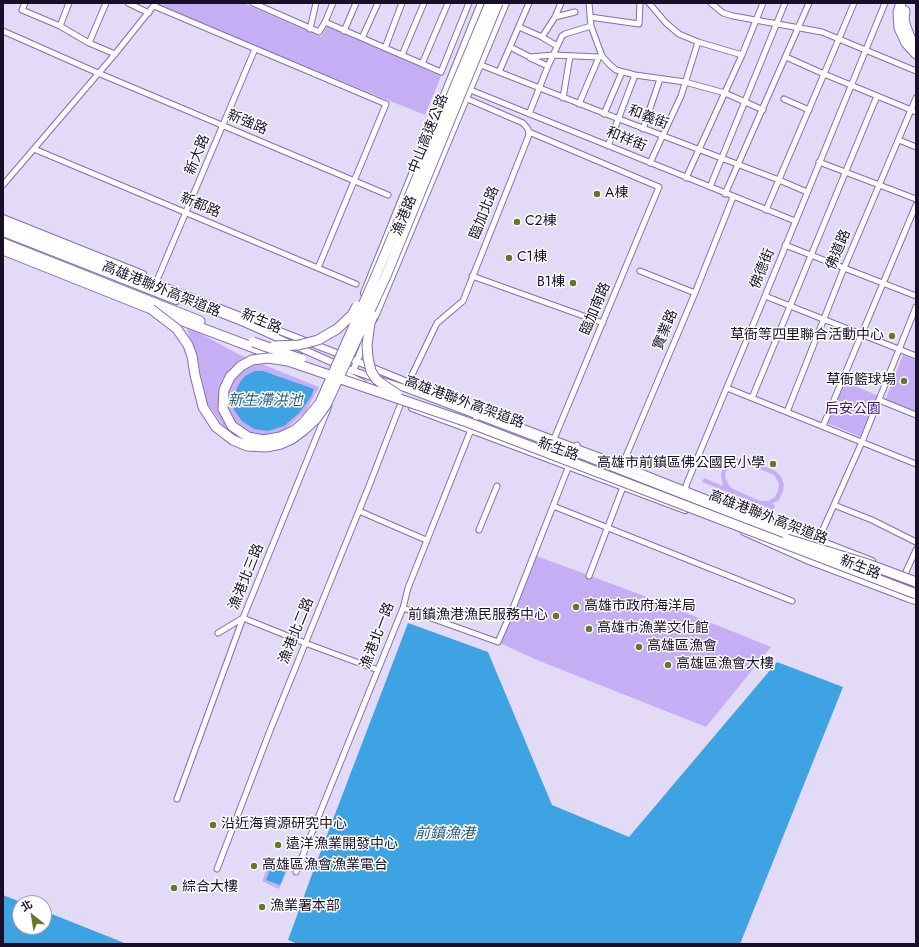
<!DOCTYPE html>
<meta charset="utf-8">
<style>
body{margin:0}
#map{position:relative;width:919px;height:947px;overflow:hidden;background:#e3daf7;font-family:Jost,"Noto Sans TC",sans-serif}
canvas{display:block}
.frame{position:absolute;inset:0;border:4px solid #190f29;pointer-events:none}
.north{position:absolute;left:12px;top:895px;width:40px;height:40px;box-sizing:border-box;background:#fff;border:1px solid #a39fa9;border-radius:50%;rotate:330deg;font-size:11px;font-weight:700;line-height:16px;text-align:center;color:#190f29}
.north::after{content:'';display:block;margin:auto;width:14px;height:18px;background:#677725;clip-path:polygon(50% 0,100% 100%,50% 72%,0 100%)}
</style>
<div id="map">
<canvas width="919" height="947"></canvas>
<div class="frame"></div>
<div class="north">北</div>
</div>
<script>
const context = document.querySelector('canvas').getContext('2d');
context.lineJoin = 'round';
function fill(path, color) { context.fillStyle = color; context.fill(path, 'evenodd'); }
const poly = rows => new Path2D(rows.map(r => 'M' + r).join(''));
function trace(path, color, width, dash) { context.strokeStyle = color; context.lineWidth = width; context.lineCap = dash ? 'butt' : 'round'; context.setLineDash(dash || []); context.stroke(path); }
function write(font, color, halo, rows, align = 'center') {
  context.font = font + ' Jost,"Noto Sans TC",sans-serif'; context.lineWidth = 3; context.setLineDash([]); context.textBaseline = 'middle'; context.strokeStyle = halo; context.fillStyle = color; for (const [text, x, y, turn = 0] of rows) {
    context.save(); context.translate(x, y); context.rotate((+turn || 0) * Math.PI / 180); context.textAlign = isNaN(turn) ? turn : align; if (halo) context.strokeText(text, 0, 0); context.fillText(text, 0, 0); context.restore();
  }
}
fill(poly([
 [160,3,243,3,321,37,327,26,441,76,425,115,157,7],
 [186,326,242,356,319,387,306,411,286,429,262,438,226,430,207,403,199,366],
 [903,355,916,360,916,414,885,401],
 [845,382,879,396,861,437,827,423],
 [736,458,744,458,774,470,781,476,784,485,783,491,779,500,772,504,775,505,773,510,702,482,704,478,723,486,721,476,722,469,728,462],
 [737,462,746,463,774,475,779,484,778,491,775,497,768,501,760,501,731,488,726,480,725,474,728,468],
 [534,555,647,597,771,647,706,727,537,660,498,642],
 [271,860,289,867,279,889,262,881]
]), '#c6aef5');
fill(poly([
 [255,371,263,371,314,389,311,397,299,413,284,426,268,431,254,429,242,421,234,410,234,395,240,382,245,376],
 [408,623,488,652,552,805,629,837,777,662,843,687,740,944,298,944,288,940,311,877],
 [273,863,287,868,280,885,266,880],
 [3,895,23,903,20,903,20,927,44,927,44,911,127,944,3,944]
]), '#3da3e2');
const minor = poly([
 [25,3,22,10,60,26,89,43,115,54],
 [128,3,149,13],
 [253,3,319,32,325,22,333,3],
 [589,3,591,26,602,56,609,64,616,70,635,75,685,82,725,93,763,110],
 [649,3,666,23,679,34,698,42,742,55],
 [711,3,723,13,733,16,822,32,916,71],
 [854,3,824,74,916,112],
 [154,6,386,104,318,268],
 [555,17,575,12],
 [590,17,639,24,640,3],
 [325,22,441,72,469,3],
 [60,26,69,3],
 [519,27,542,37,555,17,561,3],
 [310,29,316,3],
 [3,31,98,73,388,195],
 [344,31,356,3],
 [542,37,557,46],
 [362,38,378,3],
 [89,43,106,3],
 [510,47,530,57,553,55,599,57],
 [385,48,402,3],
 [402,55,424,3],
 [530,58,548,66],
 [422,64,448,3],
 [481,65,619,119,779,180,807,192],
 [499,72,529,3],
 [468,89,795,221],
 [563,98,570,56],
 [784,99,809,110],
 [579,104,599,57,601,56],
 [529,114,548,66,562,36,565,34,591,26],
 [604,114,622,72],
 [643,129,660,79],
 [529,132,659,187,554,439],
 [899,140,916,147],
 [608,146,635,75],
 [34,149,356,284],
 [819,162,916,199],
 [650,163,681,96,698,42],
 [686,178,742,55,763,3],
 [3,185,115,54,155,4],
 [710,187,785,3],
 [725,194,809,3],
 [766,210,824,74,786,57],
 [785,245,916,296],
 [640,271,695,293],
 [472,276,603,323],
 [155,285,255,49],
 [765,296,916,356],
 [410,379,437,323,463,301,529,135,528,129,523,123,463,97],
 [727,388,916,464],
 [752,398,877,96],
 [879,400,916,415],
 [787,412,844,268,916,98],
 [823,426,916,205],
 [621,468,695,293,733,197],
 [684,493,687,483,765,296,885,3],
 [834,505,872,520,916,542],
 [553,506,792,601],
 [359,511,426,540],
 [479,530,497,486],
 [817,543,862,442,916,307],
 [589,576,623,487],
 [898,589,916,550],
 [403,608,498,642,513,608,577,445],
 [218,633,243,618,305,643,378,670],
 [177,799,243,618,329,406],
 [217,869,271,728,369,486,401,403],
 [296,872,403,608,408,588,480,407]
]);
const tertiary = poly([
 [3,218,143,274],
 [3,224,339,354,478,411,622,465,796,534,818,540,872,561],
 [3,228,244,323,345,368,407,389,552,444,791,538],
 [3,233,176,301],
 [364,293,481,3],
 [374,319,506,3],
 [339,371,363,383],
 [353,371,365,341],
 [412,408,685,510],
 [744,532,809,561,909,599],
 [907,596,909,599,916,601]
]);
const motorway = poly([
 [901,3,898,12,899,28,906,43,916,54],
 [905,11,904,20,906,27,912,42],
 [3,243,200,321],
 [3,250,151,309,281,358]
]);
trace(minor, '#856daf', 7);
trace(tertiary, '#856daf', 8);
trace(motorway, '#856daf', 11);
trace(minor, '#fff', 5);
trace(tertiary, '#fff', 6);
trace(motorway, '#fff', 9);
const motorwayBridge = poly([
 [490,3,378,271,320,403,304,422,295,430,280,437,263,440,248,437,232,426,223,409,224,390,230,377,241,366,252,360,268,358,288,361,467,422,916,594],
 [151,309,177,329,188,345,192,356,195,375,203,407,216,427,225,434,233,440,247,446,266,447,281,444,292,439,304,430,316,419,326,405,386,276,498,3],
 [373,316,370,323,367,345,368,358,371,371,376,379,385,386,397,394],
 [253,342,301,359],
 [274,346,299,345,318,340,337,329,352,315,357,306],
 [787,539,865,563,916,582]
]);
trace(motorwayBridge, '#856daf', 11, []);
trace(motorwayBridge, '#fff', 9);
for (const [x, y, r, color] of [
 [597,194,4,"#677725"],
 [517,222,4,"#677725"],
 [509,258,4,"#677725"],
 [573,283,4,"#677725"],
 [892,336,4,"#677725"],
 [904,381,4,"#677725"],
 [773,464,4,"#677725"],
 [576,607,4,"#677725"],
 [556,616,4,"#677725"],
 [589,629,4,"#677725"],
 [639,647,4,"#677725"],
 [668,665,4,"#677725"],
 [213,825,4,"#677725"],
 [278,845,4,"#677725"],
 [254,866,4,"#677725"],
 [174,888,4,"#677725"],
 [262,907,4,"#677725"]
]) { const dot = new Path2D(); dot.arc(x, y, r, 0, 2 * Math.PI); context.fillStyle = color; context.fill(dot); trace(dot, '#fff', 1.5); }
write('14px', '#190f29', '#fff', [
 ["和義街",648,118,21],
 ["新強路",247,123,23],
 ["中山高速公路",429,134,-68],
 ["和祥街",626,140,22],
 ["新大路",198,155,-67],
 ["新都路",200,206,23],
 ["臨加北路",485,213,-68],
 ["漁港路",405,216,-67],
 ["佛道路",839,250,-67],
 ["佛德街",763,269,-68],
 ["高雄港聯外高架道路",161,290,22],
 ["臨加南路",596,309,-67],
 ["新生路",261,322,23],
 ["實業路",666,330,-67],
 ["高雄港聯外高架道路",464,403,20],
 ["新生路",558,450,20],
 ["高雄港聯外高架道路",768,518,21],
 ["新生路",860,568,21],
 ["漁港北三路",247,577,-68],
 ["漁港北二路",297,631,-68],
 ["漁港北一路",378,636,-69]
]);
write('14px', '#190f29', '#fff', [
 ["A棟",605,194],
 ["C2棟",525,222],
 ["C1棟",517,258],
 ["B1棟",565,283,"right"],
 ["草衙等四里聯合活動中心",884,336,"right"],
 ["草衙籃球場",896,381,"right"],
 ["高雄市前鎮區佛公國民小學",765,464,"right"],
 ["高雄市政府海洋局",584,607],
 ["前鎮漁港漁民服務中心",548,616,"right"],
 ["高雄市漁業文化館",597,629],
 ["高雄區漁會",647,647],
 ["高雄區漁會大樓",676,665],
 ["沿近海資源研究中心",221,825],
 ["遠洋漁業開發中心",286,845],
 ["高雄區漁會漁業電台",262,866],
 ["綜合大樓",182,888],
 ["漁業署本部",270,907]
], 'left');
write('14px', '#431176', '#fff', [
 ["后安公園",853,410]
]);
write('italic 15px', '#265a7b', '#fff', [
 ["新生滯洪池",265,401],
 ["前鎮漁港",445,834]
]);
</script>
